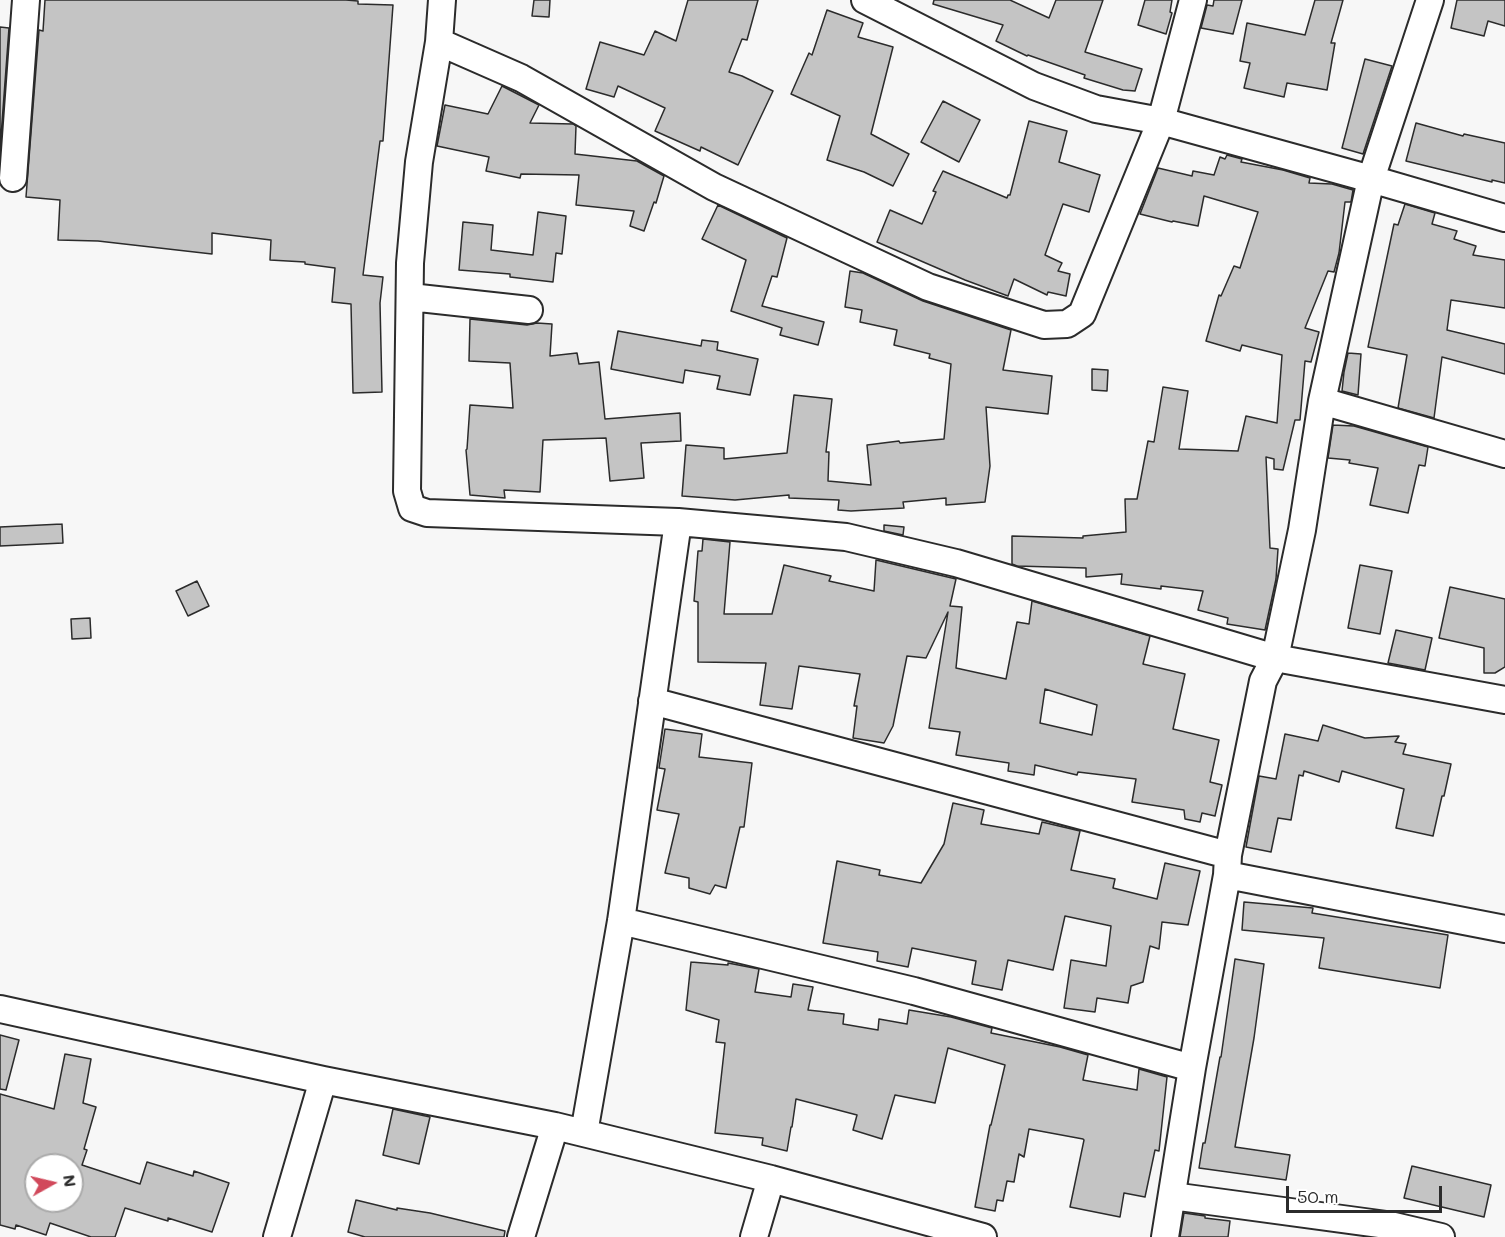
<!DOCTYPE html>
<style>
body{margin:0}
#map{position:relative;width:1505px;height:1237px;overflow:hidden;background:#f7f7f7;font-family:Mali,sans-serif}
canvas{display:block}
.north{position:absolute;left:24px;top:1153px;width:60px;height:60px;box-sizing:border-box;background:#fff;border:2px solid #aaa;border-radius:50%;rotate:82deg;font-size:16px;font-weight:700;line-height:24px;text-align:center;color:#2b2b2b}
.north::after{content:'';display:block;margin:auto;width:21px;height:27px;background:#d1495b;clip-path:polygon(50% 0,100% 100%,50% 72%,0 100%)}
.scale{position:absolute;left:1286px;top:1186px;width:156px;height:27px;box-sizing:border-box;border:3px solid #2b2b2b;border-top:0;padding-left:8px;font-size:18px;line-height:21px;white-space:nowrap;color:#2b2b2b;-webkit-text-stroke:4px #fff;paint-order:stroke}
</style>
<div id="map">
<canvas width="1505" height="1237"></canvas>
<div class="north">N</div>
<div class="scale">50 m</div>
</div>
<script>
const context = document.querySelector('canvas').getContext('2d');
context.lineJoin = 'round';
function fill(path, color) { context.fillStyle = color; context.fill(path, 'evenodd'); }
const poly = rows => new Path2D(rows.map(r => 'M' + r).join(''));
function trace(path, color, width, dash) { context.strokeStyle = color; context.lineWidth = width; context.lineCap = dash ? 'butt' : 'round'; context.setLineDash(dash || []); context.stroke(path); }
const building = poly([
 [45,0,346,0,358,1,358,4,393,5,383,141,380,141,363,275,383,277,380,303,382,392,353,393,351,304,332,302,335,268,305,264,305,262,270,260,271,240,212,233,212,254,98,241,58,240,60,200,26,197,39,30,43,31,45,0],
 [534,0,550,0,549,17,532,16,534,0],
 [688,0,758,0,747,40,742,39,729,72,742,76,773,91,738,165,701,147,700,151,655,131,665,108,618,86,614,97,586,89,600,42,644,55,655,31,676,41,688,0],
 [934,0,1010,0,1049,18,1056,0,1103,0,1085,52,1142,69,1135,91,1123,90,1084,78,1085,75,1028,55,1027,56,996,41,1003,25,933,4,934,0],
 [1145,0,1172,0,1170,12,1172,13,1166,34,1138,25,1145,0],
 [1214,0,1242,0,1233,34,1201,28,1207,5,1213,6,1214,0],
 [1315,0,1343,0,1331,43,1335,43,1327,90,1287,83,1284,97,1244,88,1250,63,1240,61,1247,23,1305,35,1315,0],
 [1457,0,1505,0,1505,26,1488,21,1484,36,1451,28,1457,0],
 [827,10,863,23,858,37,893,47,871,134,909,154,893,186,864,172,827,160,840,116,791,94,809,53,812,55,827,10],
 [0,27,9,28,0,150,0,27],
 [1365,59,1392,66,1363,154,1342,148,1365,59],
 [502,86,539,105,530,123,573,124,576,126,575,154,637,161,664,176,656,203,654,202,644,231,630,226,634,211,576,205,579,175,521,174,520,178,486,171,489,157,437,146,445,105,488,114,502,86],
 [943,101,980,120,959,162,921,142,943,101],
 [1029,121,1067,131,1059,162,1100,175,1089,212,1063,204,1045,255,1062,263,1058,271,1070,274,1066,296,1048,292,1047,295,1014,279,1008,296,965,280,877,242,890,210,922,224,936,192,933,191,943,171,1007,198,1008,195,1010,195,1029,121],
 [1416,123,1463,136,1464,134,1505,143,1505,183,1492,180,1492,182,1406,161,1416,123],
 [1227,155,1242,159,1241,162,1283,170,1310,178,1309,183,1332,184,1353,190,1351,202,1345,202,1339,253,1334,272,1328,271,1305,328,1319,332,1311,362,1305,361,1300,420,1295,420,1283,470,1274,469,1274,459,1266,457,1270,548,1278,549,1276,579,1265,630,1227,624,1228,618,1198,610,1203,591,1161,586,1161,589,1121,584,1122,574,1086,577,1086,568,1017,566,1012,564,1012,536,1083,538,1083,536,1126,532,1125,499,1137,499,1148,441,1154,442,1163,387,1188,391,1179,449,1238,451,1246,416,1277,423,1282,355,1242,345,1240,351,1206,341,1219,295,1221,296,1234,266,1240,268,1258,212,1204,196,1198,226,1173,221,1172,222,1140,214,1158,168,1192,176,1193,171,1214,175,1220,157,1225,159,1227,155],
 [1405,204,1435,213,1432,224,1457,231,1454,239,1476,246,1473,255,1505,260,1505,308,1451,300,1447,330,1505,344,1505,374,1442,357,1434,418,1398,408,1407,355,1368,347,1394,224,1398,225,1405,204],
 [718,205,787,238,777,277,772,276,762,306,824,322,818,345,780,335,782,328,731,311,746,260,702,239,718,205],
 [538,212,566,216,562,254,556,253,553,282,510,277,510,274,459,270,463,222,493,225,491,250,533,255,538,212],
 [850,271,863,273,923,301,1011,330,1003,370,1052,376,1048,414,986,407,990,466,985,502,946,505,946,498,903,502,904,508,851,511,838,510,839,500,789,498,789,495,735,500,682,496,686,445,724,448,724,459,787,453,794,395,832,399,826,452,829,452,828,481,871,485,867,445,899,441,900,443,944,439,951,364,929,358,930,354,894,345,897,330,860,322,862,310,845,307,850,271],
 [470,319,527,325,537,323,552,324,550,356,577,353,579,364,599,362,605,419,680,413,681,441,641,443,644,478,610,481,606,438,543,440,540,492,504,490,505,498,470,495,466,450,467,449,470,405,513,408,510,363,469,361,470,319],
 [618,331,701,346,702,340,718,342,717,350,758,359,750,395,717,389,720,376,685,370,683,383,611,369,618,331],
 [1348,353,1361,354,1358,395,1342,391,1344,372,1348,353],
 [1092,369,1108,370,1107,391,1092,390,1092,369],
 [1333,425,1354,426,1428,447,1425,466,1419,465,1408,513,1370,505,1378,468,1349,463,1350,460,1328,458,1333,425],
 [62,524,63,543,0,546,0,527,62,524],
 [884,525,904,527,903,535,884,531,884,525],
 [703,539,730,542,724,614,772,614,784,565,831,576,829,581,874,591,876,560,956,579,950,606,962,607,956,668,1006,679,1017,622,1029,624,1032,601,1150,636,1143,664,1185,674,1173,729,1219,740,1210,782,1222,785,1215,816,1202,813,1200,822,1185,819,1184,810,1132,802,1136,779,1078,772,1077,775,1035,765,1034,775,1008,771,1009,763,956,755,960,732,929,728,948,612,926,658,907,656,893,726,884,743,853,738,857,706,854,706,860,674,799,666,792,709,760,705,766,663,698,662,698,602,694,601,698,551,702,551,703,539],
 [1045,689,1097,705,1092,735,1040,723,1045,689],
 [1360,565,1392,571,1380,634,1348,628,1360,565],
 [197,581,209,606,188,616,176,591,197,581],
 [1450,587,1505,599,1505,667,1495,673,1484,673,1484,648,1439,638,1450,587],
 [90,618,91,638,72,639,71,619,90,618],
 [1396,630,1432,638,1425,670,1388,663,1396,630],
 [1323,725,1365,738,1399,736,1395,742,1406,744,1403,754,1451,764,1444,796,1442,796,1433,836,1396,828,1404,789,1342,771,1339,782,1304,771,1303,776,1299,775,1291,820,1278,818,1271,852,1246,847,1259,776,1276,779,1285,734,1318,741,1323,725],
 [665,729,702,734,699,757,752,763,744,827,740,827,726,888,715,885,710,894,689,888,689,878,665,873,679,814,657,810,665,769,659,768,665,729],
 [953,803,984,810,981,824,1039,834,1042,822,1080,831,1071,870,1115,879,1113,888,1157,899,1165,863,1200,871,1188,925,1162,922,1159,949,1150,946,1143,982,1131,986,1128,1003,1097,998,1095,1012,1064,1008,1071,960,1106,966,1111,926,1065,916,1053,970,1008,960,1002,990,972,984,976,961,912,948,908,967,877,961,878,952,823,943,837,861,880,870,879,875,921,883,944,844,953,803],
 [1244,902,1313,908,1312,913,1448,935,1440,988,1319,968,1324,938,1242,930,1244,902],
 [1235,959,1264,964,1254,1038,1235,1147,1290,1155,1286,1180,1199,1168,1203,1143,1205,1143,1220,1057,1221,1057,1235,959],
 [691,962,728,965,728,963,759,969,755,992,791,997,793,984,813,987,808,1010,844,1014,843,1024,878,1030,879,1019,907,1024,909,1010,951,1017,992,1028,991,1033,1060,1047,1088,1055,1083,1080,1137,1090,1139,1069,1167,1077,1159,1151,1155,1150,1145,1197,1124,1193,1120,1217,1070,1207,1084,1140,1083,1139,1029,1129,1024,1157,1019,1154,1014,1182,1007,1181,1003,1201,997,1200,995,1211,975,1207,990,1125,991,1125,1005,1065,948,1048,935,1103,895,1095,882,1139,853,1130,857,1115,796,1099,792,1127,791,1127,787,1151,762,1145,763,1138,715,1133,725,1043,716,1042,719,1020,686,1010,691,962],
 [0,1035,19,1040,6,1090,0,1089,0,1035],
 [65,1054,91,1059,83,1103,96,1107,84,1149,87,1150,82,1165,140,1184,147,1162,193,1176,194,1171,229,1183,212,1232,168,1218,168,1221,125,1208,115,1237,91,1237,50,1223,46,1235,16,1225,15,1229,0,1225,0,1094,54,1109,65,1054],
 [36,1165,72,1165,72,1201,36,1201,36,1165],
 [393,1109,430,1117,419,1164,383,1155,393,1109],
 [1412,1166,1491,1185,1484,1217,1404,1198,1412,1166],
 [356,1200,397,1210,397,1208,430,1213,505,1231,504,1237,365,1237,348,1232,356,1200],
 [1184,1213,1205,1216,1205,1218,1230,1221,1228,1237,1180,1237,1184,1213]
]);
fill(building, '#c4c4c4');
trace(building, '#2b2b2b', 1.5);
const minor = poly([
 [442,0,439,42,419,162,410,263,407,491,412,508,427,513,678,522,846,537,956,563,1275,658,1505,700],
 [865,0,1034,86,1096,109,1161,121,1371,179,1505,218],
 [439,42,521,78,714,187,928,287,1044,325,1067,324,1082,314,1161,121,1193,0],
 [13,178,26,0],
 [410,297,529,310],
 [1322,401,1505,454],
 [652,701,1228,855],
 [1227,875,1505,929],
 [621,921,914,991,1192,1068],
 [0,1009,323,1080,555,1126,771,1179,983,1237],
 [584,1133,621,921,678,522],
 [1172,1196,1394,1226,1441,1237],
 [277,1237,323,1080],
 [521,1237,555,1126],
 [754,1237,771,1179],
 [1165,1237,1192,1068,1227,875,1228,855,1263,681,1275,658,1302,530,1322,401,1371,179,1430,0]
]);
trace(minor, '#2b2b2b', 30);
trace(minor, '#fff', 26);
</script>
